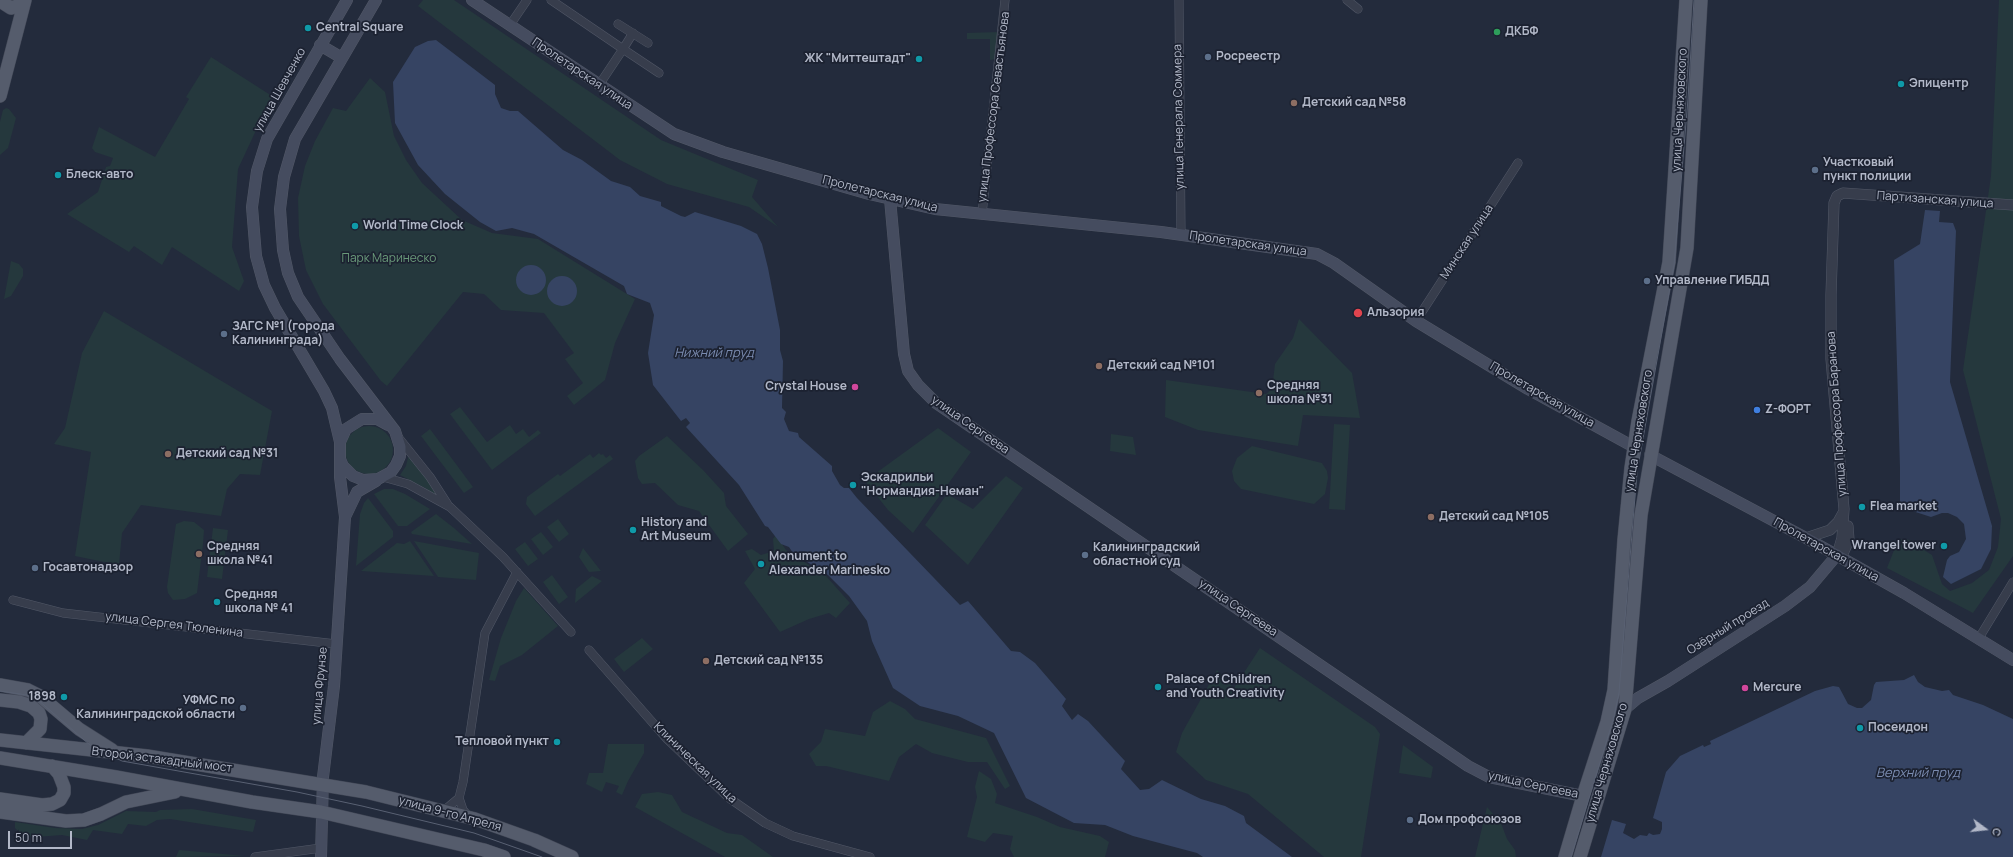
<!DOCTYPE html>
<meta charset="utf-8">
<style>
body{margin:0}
#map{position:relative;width:2013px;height:857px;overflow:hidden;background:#232b3c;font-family:Manrope,sans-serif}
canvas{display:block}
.north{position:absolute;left:1965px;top:809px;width:40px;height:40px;-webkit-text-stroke:3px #1c2231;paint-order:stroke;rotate:105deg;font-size:11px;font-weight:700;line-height:16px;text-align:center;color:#b2b8c8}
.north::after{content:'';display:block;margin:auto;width:14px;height:18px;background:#b2b8c8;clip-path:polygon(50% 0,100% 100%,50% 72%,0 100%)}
.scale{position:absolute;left:8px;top:831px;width:64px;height:18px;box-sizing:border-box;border:2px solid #b2b8c8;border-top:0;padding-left:5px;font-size:12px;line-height:14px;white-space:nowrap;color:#b2b8c8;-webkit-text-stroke:3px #1c2231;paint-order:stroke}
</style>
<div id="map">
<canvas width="2013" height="857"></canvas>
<div class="north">С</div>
<div class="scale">50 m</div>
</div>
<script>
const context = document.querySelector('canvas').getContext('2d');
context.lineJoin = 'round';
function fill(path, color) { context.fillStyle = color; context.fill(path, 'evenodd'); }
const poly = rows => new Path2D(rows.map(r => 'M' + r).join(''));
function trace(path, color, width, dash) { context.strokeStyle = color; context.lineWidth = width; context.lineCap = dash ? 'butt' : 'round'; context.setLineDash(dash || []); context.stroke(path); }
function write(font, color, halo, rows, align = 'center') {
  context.font = font + ' Manrope,sans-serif'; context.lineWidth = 3.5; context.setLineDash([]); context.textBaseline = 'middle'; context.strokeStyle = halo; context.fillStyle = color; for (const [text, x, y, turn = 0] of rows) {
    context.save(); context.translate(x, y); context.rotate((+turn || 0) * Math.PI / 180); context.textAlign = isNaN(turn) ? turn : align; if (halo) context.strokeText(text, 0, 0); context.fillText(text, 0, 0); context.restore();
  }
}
fill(poly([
 [423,0,454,0,661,140,758,180,752,197,778,227,749,207,667,184,620,160,418,6],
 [1999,0,2013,0,2013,556,1973,613,1887,568,1898,540,1905,539,1914,541,1919,547,1932,555,1942,584,1950,591,1972,583,1989,570,1998,547,2001,519,1963,370,1991,176],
 [998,32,996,59,990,60,990,39,967,39,967,33],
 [211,57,272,96,238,169,232,247,244,281,239,291,172,247,162,265,134,246,129,252,67,214,98,192,106,167,110,166,113,158,95,152,92,148,99,127,155,157,189,99,186,97],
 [370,78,385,92,394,136,406,160,422,183,462,220,492,233,538,239,635,299,615,343,605,380,574,405,567,396,583,383,565,359,574,353,544,313,501,310,484,294,463,292,387,386,381,381,323,304,306,270,299,236,298,198,305,166,315,141,333,108,346,111],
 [6,108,9,109,16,118,8,148,0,155,0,122,3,110],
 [11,261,19,264,23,269,23,276,11,296,4,299],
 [104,311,272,411,260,475,240,474,227,489,221,516,141,505,122,533,119,565,75,556,91,452,54,444,65,428,82,353],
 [1299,319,1352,373,1360,418,1303,415,1298,446,1198,430,1165,417,1166,380,1266,394,1272,389,1275,364,1293,338],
 [460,407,487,442,510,425,516,434,523,429,529,437,538,430,541,433,492,470,450,414],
 [1334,424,1350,425,1345,510,1329,509],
 '345 450a24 24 0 1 1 48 0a24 24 0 1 1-48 0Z',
 [938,428,971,452,913,533,888,510,865,481],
 [430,429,473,487,464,493,421,436],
 [1111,434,1133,437,1136,455,1110,451],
 [667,436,703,470,724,493,726,506,748,534,728,551,699,511,678,505,655,483,642,484,638,478,635,461,639,456],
 [1252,446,1322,463,1327,471,1328,478,1325,494,1314,504,1241,489,1234,481,1232,471,1237,458],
 [599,453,601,455,603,454,606,458,610,455,613,459,535,516,526,504,527,497,558,474,560,476,590,454,593,458],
 [409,454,443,500,425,488,400,475,406,466],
 [1006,476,1023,488,968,565,925,525,947,494,973,509],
 [384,489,393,489,405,494,430,509,407,526,398,526,374,494],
 [368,498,393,531,393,537,356,566,360,514,364,503],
 [436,514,454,528,472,544,412,534,411,532],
 [558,519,569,534,559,542,547,527],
 [184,521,194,522,204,530,203,544,197,593,185,599,173,600,168,593,167,587,176,524],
 [213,528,228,530,222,579,207,577],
 [541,532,553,547,543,555,531,539],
 [776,535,786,550,826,576,850,603,836,618,829,613,809,619,780,632,744,583,755,569,745,551,752,549,761,555,774,551,773,539],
 [410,541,434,576,361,571,397,543,404,544],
 [414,541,479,553,476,580,438,577],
 [525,542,538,559,528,566,515,549],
 [583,548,601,571,589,572,579,557],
 [552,575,568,597,559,604,543,582],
 [592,576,602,581,575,603,576,589],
 [524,588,558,626,522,655,500,666,495,681,489,680,501,638,516,601],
 [642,638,653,649,624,672,614,659],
 [1260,648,1375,727,1380,734,1361,857,1324,857,1248,794,1206,780,1176,752,1182,733,1217,670,1234,688],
 [890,701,905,709,915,719,986,738,1010,786,1005,789,987,762,968,762,932,753,916,744,899,757,889,781,826,766,816,766,809,754,821,742,825,729,865,736,873,712],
 [608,744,644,744,644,753,628,781,622,795,616,792,619,786,606,782,602,792,586,784,589,773,603,773],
 [1403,745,1433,767,1431,778,1399,773],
 [979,771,991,779,997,794,995,803,1037,817,1060,827,1100,836,1109,842,1105,857,1014,857,1010,849,1013,836,993,833,985,842,967,837,977,797,975,787],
 [658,792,672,795,682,812,727,833,742,835,773,857,725,857,635,807,642,794],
 [1487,807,1501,823,1507,839,1515,850,1516,857,1475,857],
 [192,809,256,820,253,832,170,819,157,820,146,826,128,824,122,834,93,830,87,840,62,835,36,837,22,835,15,828,15,822,55,828,82,829,98,825,126,811,156,812,160,810],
 [179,850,245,856,176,857]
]), '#25383d');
fill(poly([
 [436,40,495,85,495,94,501,108,510,111,518,111,563,150,582,160,611,181,630,187,640,196,661,202,661,206,681,216,685,217,695,212,741,226,757,234,762,244,768,268,780,330,780,350,783,361,782,408,786,412,784,419,789,431,798,433,799,437,832,466,832,471,840,485,844,488,849,488,857,498,960,605,968,601,1011,651,1020,652,1035,663,1066,699,1062,706,1072,720,1078,714,1088,721,1125,761,1121,769,1140,790,1149,789,1162,780,1201,799,1225,806,1244,816,1246,823,1292,857,1203,857,1197,853,1133,836,1105,825,1074,823,1026,798,994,733,958,716,920,706,893,688,872,641,867,621,849,596,828,575,793,553,789,547,781,544,768,527,765,526,739,485,686,427,690,423,686,418,681,421,653,385,648,353,654,315,650,303,627,294,624,286,534,234,512,228,496,231,480,222,445,194,418,165,395,123,393,82,415,47,428,41],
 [1925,210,1940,211,1939,222,1953,223,1956,231,1950,382,1992,526,1991,549,1981,569,1951,584,1943,577,1947,560,1950,556,1959,552,1966,539,1964,524,1957,517,1948,513,1942,513,1931,517,1900,507,1900,468,1894,260,1920,244],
 '516 280a15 15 0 1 1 30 0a15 15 0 1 1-30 0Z',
 '547 291a15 15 0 1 1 30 0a15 15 0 1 1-30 0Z',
 [1914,675,1918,682,1925,687,1942,691,1949,690,1953,695,1983,705,2013,719,2013,857,1601,857,1612,820,1626,824,1623,833,1634,839,1640,835,1647,836,1649,833,1653,835,1660,834,1662,829,1662,822,1653,818,1666,772,1680,756,1703,745,1704,747,1711,744,1710,741,1815,691,1833,686,1839,687,1848,704,1857,708,1862,708,1871,700,1874,685,1876,682,1904,680]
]), '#364463');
const minor = poly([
 [551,0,623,49,633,33],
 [1179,0,1181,235],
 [1347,0,1358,9],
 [618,24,648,43],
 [510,25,527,0],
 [599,85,623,49,659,73],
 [982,214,1005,0],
 [1416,321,1518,163],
 [398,437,430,477,448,505],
 [383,477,408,484,450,507,503,557,571,632],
 [13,600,63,613,336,644],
 [1979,638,2013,582],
 [589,650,667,739,729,798,765,823,793,836,870,857],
 [441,810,447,808,459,798],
 [469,817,463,810,459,798,463,782,485,633,517,572],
 [255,857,321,848]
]);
const tertiary = poly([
 [1806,538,1830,530,1838,522,1843,513],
 [1837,555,1842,538,1844,509,1831,359,1831,295,1834,203,1837,196,1843,193,2013,205],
 [1841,558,1849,540,1848,526]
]);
const secondary = poly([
 [472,0,674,134,723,152,869,194,935,209,1161,232,1317,254,1334,263,1416,321,1528,389,1634,447],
 [320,45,342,58],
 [890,199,904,354,908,371,918,385,936,403,1468,766,1489,777,1583,796],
 [340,442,346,429,362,419,377,419,388,425],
 [1650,455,1806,538,1904,593,2013,660],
 [340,459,343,466,353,476,363,480,378,479,391,472,396,465,400,456,400,447,395,431,340,359,298,297,288,273,283,250,280,209,284,177,295,139,376,0],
 [345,517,357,492,376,481],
 [1625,709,1638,698,1668,681,1785,606,1810,587,1837,555],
 [321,857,323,777,334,686,345,517,340,477,340,442,332,408,324,391,275,308,264,285,256,256,252,207,257,171,267,139,347,0]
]);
const primary = poly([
 [0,1,11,8,23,4],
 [0,96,25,0],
 [0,685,28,690,40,696,79,729,112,750],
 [0,700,19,702,31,706,39,713,41,719,40,729,26,743],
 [0,740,147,756,366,792,475,819,534,840,572,857],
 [0,758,116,777,252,802,321,812,484,850,504,857],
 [0,799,42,805,52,804,60,800,64,793,64,787,59,774,52,766],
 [0,812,66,821,84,820,101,814,126,802,175,792],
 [1565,857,1583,796,1607,722,1614,690,1624,540,1631,468,1638,421,1669,262,1686,0],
 [1580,857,1625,709,1641,515,1687,248,1701,0]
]);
trace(minor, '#525867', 9);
trace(tertiary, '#525867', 11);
trace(secondary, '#525867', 12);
trace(primary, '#404655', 14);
trace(minor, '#373d4c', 8);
trace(tertiary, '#373d4c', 10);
trace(secondary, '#454c5f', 11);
trace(primary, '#555c6c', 13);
trace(poly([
 [0,691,27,695,37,699,90,745,122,761,297,792,362,806,474,833,542,857],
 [1571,857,1613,720,1619,693,1637,472,1674,265,1688,99,1694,0]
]), '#596173', 1);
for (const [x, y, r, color] of [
 [308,28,4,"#0f9aa8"],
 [1497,32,4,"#2e9e5b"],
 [1208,57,4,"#5c6f8a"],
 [919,59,4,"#0f9aa8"],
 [1901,84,4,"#0f9aa8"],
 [1294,103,4,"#8d6e63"],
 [1815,170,4,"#5c6f8a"],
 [58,175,4,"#0f9aa8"],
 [355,226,4,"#0f9aa8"],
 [1647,281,4,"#5c6f8a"],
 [1358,313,5,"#e0444e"],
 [224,334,4,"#5c6f8a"],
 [1099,366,4,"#8d6e63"],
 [855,387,4,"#d1479c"],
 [1259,393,4,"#8d6e63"],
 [1757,410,4,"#3f7fe0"],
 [168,454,4,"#8d6e63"],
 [853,485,4,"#0f9aa8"],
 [1862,507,4,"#0f9aa8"],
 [1431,517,4,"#8d6e63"],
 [633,530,4,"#0f9aa8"],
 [1944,546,4,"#0f9aa8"],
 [199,554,4,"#8d6e63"],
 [1085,555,4,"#5c6f8a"],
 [761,564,4,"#0f9aa8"],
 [35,568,4,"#5c6f8a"],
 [217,602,4,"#0f9aa8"],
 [706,661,4,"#8d6e63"],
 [1158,687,4,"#0f9aa8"],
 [1745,688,4,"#d1479c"],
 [64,697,4,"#0f9aa8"],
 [243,708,4,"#5c6f8a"],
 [1860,728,4,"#0f9aa8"],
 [557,742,4,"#0f9aa8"],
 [1410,820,4,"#5c6f8a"]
]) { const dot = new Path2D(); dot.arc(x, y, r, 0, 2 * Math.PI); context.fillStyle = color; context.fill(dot); trace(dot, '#1c2231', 1.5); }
write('bold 12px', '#b2b8c8', '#1c2231', [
 ["Central Square",316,28],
 ["ДКБФ",1505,32],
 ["Росрeeстр",1216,57],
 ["ЖК \"Миттештадт\"",911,59,"right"],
 ["Эпицентр",1909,84],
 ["Детский сад №58",1302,103],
 ["Участковый",1823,163],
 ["пункт полиции",1823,177],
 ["Блеск-авто",66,175],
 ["World Time Clock",363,226],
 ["Управление ГИБДД",1655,281],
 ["Альзория",1367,313],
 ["ЗАГС №1 (города",232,327],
 ["Калининграда)",232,341],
 ["Детский сад №101",1107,366],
 ["Средняя",1267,386],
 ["школа №31",1267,400],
 ["Crystal House",847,387,"right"],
 ["Z-ФОРТ",1765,410],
 ["Детский сад №31",176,454],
 ["Эскадрильи",861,478],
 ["\"Нормандия-Неман\"",861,492],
 ["Flea market",1870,507],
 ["Детский сад №105",1439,517],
 ["History and",641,523],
 ["Art Museum",641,537],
 ["Wrangel tower",1936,546,"right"],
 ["Средняя",207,547],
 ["школа №41",207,561],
 ["Калининградский",1093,548],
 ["областной суд",1093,562],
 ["Monument to",769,557],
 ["Alexander Marinesko",769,571],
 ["Госавтонадзор",43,568],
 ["Средняя",225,595],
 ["школа № 41",225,609],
 ["Детский сад №135",714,661],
 ["Palace of Children",1166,680],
 ["and Youth Creativity",1166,694],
 ["Mercure",1753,688],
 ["1898",56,697,"right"],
 ["УФМС по",235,701,"right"],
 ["Калининградской области",235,715,"right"],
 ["Посеидон",1868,728],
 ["Тепловой пункт",549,742,"right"],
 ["Дом профсоюзов",1418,820]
], 'left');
write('12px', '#b2b8c8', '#1c2231', [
 ["Пролетарская улица",582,74,34],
 ["улица Шевченко",280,90,-61],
 ["улица Профессора Севастьянова",994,107,-83],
 ["улица Черняховского",1680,110,-87],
 ["улица Генерала Соммера",1179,117,-91],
 ["Пролетарская улица",880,194,14],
 ["Партизанская улица",1935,200,4],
 ["Минская улица",1467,242,-57],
 ["Пролетарская улица",1248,244,8],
 ["Пролетарская улица",1542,395,30],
 ["улица Профессора Баранова",1837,414,-94],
 ["улица Сергеева",970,425,35],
 ["улица Черняховского",1639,431,-81],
 ["Пролетарская улица",1826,550,29],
 ["улица Сергеева",1238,608,34],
 ["улица Сергея Тюленина",174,625,7],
 ["Озёрный проезд",1728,627,-32],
 ["улица Фрунзе",320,686,-85],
 ["Второй эстакадный мост",162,760,7],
 ["Клиническая улица",695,763,44],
 ["улица Черняховского",1607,763,-74],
 ["улица Сергеева",1533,785,12],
 ["улица 9-го Апреля",450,814,15]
]);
write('12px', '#699979', '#1c2231', [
 ["Парк Маринеско",389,259]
]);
write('italic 13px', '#7a8bb0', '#1c2231', [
 ["Нижний пруд",714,353],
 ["Верхний пруд",1918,773]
]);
</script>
